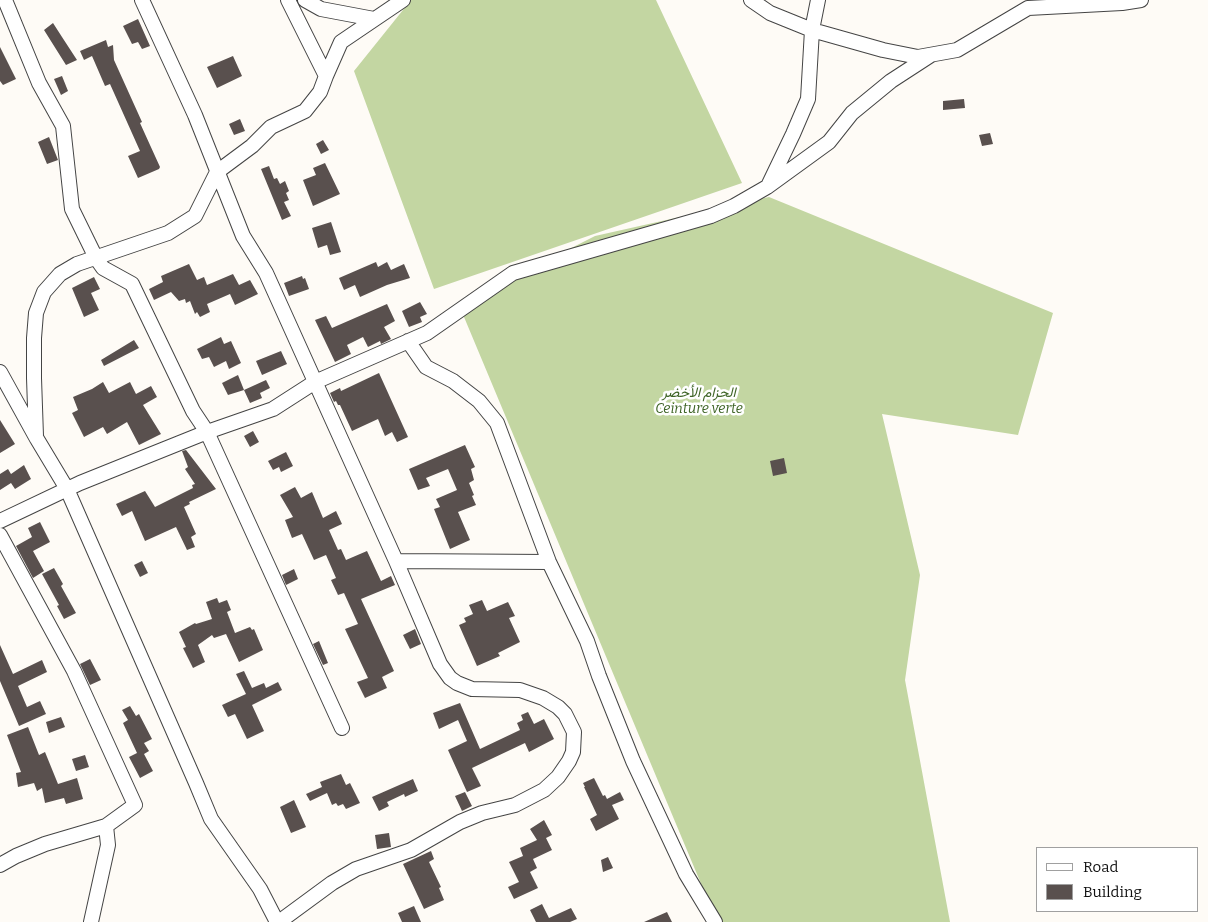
<!DOCTYPE html>
<meta charset="utf-8">
<style>
body{margin:0}
#map{position:relative;width:1208px;height:922px;overflow:hidden;background:#fefbf6;font-family:Bitter,serif}
canvas{display:block}
.legend{position:absolute;left:1036px;top:847px;width:162px;height:65px;box-sizing:border-box;background:#fff;border:1px solid #a0a0a0;margin:0;padding:6px 9px;list-style:none;font-size:15px;color:#111}
.legend li{display:flex;align-items:center;gap:10px;height:25px}
.legend b{width:25px;border:1px solid #a0a0a0}
</style>
<div id="map">
<canvas width="1208" height="922"></canvas>
<ul class="legend">
<li><b style="height:6px;background:#fff"></b>Road</li>
<li><b style="height:14px;background:#59504e"></b>Building</li>
</ul>
</div>
<script>
const context = document.querySelector('canvas').getContext('2d');
context.lineJoin = 'round';
function fill(path, color) { context.fillStyle = color; context.fill(path, 'evenodd'); }
const poly = rows => new Path2D(rows.map(r => 'M' + r).join(''));
function trace(path, color, width, dash) { context.strokeStyle = color; context.lineWidth = width; context.lineCap = dash ? 'butt' : 'round'; context.setLineDash(dash || []); context.stroke(path); }
function write(font, color, halo, rows, align = 'center') {
  context.font = font + ' Bitter,Vazirmatn,serif'; context.lineWidth = 5; context.setLineDash([]); context.textBaseline = 'middle'; context.strokeStyle = halo; context.fillStyle = color; for (const [text, x, y, turn = 0] of rows) {
    context.save(); context.translate(x, y); context.rotate((+turn || 0) * Math.PI / 180); context.textAlign = isNaN(turn) ? turn : align; if (halo) context.strokeText(text, 0, 0); context.fillText(text, 0, 0); context.restore();
  }
}
fill(poly([
 [411,0,656,0,742,183,434,289,354,71],
 [769,197,1053,313,1018,435,882,414,920,575,905,680,950,922,717,922,459,305,595,236]
]), '#c3d6a2');
fill(poly([
 [138,19,150,46,142,49,138,42,132,44,123,26],
 [53,23,62,37,77,60,66,65,44,30],
 [106,40,108,47,113,45,114,60,142,122,140,123,160,167,159,169,138,178,128,156,140,151,110,84,105,86,92,56,84,60,80,51],
 [0,47,16,79,3,85,0,81],
 [233,56,242,76,217,88,207,67],
 [62,76,68,91,61,95,54,79],
 [964,99,965,108,943,110,943,101],
 [240,119,245,131,234,135,229,124],
 [990,133,993,144,982,146,979,135],
 [49,137,58,160,47,164,38,142],
 [323,140,329,150,321,154,316,144],
 [325,163,340,194,313,206,303,180,316,175,313,168],
 [269,166,274,179,277,178,280,184,285,181,289,191,286,193,289,200,284,202,291,216,282,220,261,169],
 [331,222,341,252,330,255,327,245,318,248,312,228],
 [376,262,378,267,387,262,391,270,404,264,410,278,387,285,360,297,355,285,344,290,339,278],
 [189,264,197,280,204,277,207,285,233,274,239,285,250,280,258,294,235,305,230,294,207,304,210,312,200,317,197,312,195,314,190,301,186,303,185,299,179,301,171,292,154,300,149,289,163,282,161,276],
 [302,276,303,279,305,278,309,289,289,296,284,283],
 [94,277,100,289,91,293,99,310,84,317,72,288],
 [420,302,427,314,420,317,422,322,409,327,402,311],
 [387,304,395,321,384,327,391,339,381,344,380,341,368,347,363,337,347,345,351,354,335,362,315,320,326,316,332,328],
 [221,337,224,344,231,341,241,363,229,369,226,361,214,367,209,357,202,359,197,349],
 [134,340,139,348,104,366,101,360],
 [281,351,287,364,262,375,256,361],
 [379,373,408,437,397,442,392,432,385,436,378,419,352,431,340,405,338,405,336,401,334,402,330,393,340,388,341,391],
 [238,375,244,390,228,395,222,383],
 [266,380,270,388,260,393,262,398,250,403,244,390],
 [103,382,109,393,130,382,136,394,151,386,157,397,143,405,161,434,139,445,127,422,107,434,103,427,84,437,72,413,78,410,73,397,92,389],
 [0,420,15,444,0,453],
 [253,431,259,442,250,447,244,436],
 [465,445,475,467,471,469,474,480,469,483,474,495,472,496,476,505,458,512,470,540,450,549,434,509,440,507,436,499,457,490,448,469,426,478,430,486,418,490,409,469],
 [186,450,216,489,189,502,190,504,184,507,196,534,191,537,195,547,187,550,176,527,145,541,132,511,122,516,116,504,145,491,155,507,193,488,192,485,195,484,185,469,188,467,182,451],
 [286,452,293,466,281,472,279,467,273,470,268,461],
 [784,458,787,473,773,476,770,461],
 [24,465,31,479,15,489,11,483,0,490,0,474,8,469,11,474],
 [295,487,301,498,312,492,323,518,336,511,342,524,329,530,338,550,341,549,346,560,367,551,381,581,391,576,395,585,361,599,394,671,382,677,387,688,365,698,357,682,368,678,345,629,358,624,344,593,338,595,331,580,336,578,326,555,314,560,302,534,292,538,285,520,293,517,280,495],
 [40,522,50,542,33,551,44,571,33,578,16,546,32,537,28,528],
 [142,561,148,573,140,577,134,565],
 [54,568,63,584,61,586,76,613,64,619,57,606,59,605,42,574],
 [294,569,298,579,286,585,282,575],
 [217,598,219,603,227,600,231,610,227,612,235,633,250,627,252,630,254,629,263,650,239,662,226,634,214,638,212,635,198,645,205,662,193,668,183,648,186,647,179,632,195,623,196,624,212,619,206,602],
 [482,600,487,611,508,602,515,616,509,618,520,642,498,653,500,656,477,666,459,625,466,622,464,618,473,614,469,605],
 [415,629,421,644,410,649,403,635],
 [319,641,328,663,323,665,313,644],
 [0,645,13,674,42,660,47,672,18,686,27,707,40,701,46,714,19,726,0,681],
 [90,659,101,680,90,685,80,664],
 [244,671,252,688,264,683,266,688,278,682,282,690,252,705,264,731,247,739,235,714,228,717,222,705,246,694,236,674],
 [460,703,480,749,520,730,517,723,523,720,521,715,528,712,534,724,544,719,554,739,529,752,525,743,472,768,481,786,467,792,448,750,467,741,458,720,439,729,433,713],
 [130,706,136,716,139,714,152,739,144,743,149,751,144,754,153,771,140,778,129,757,137,753,123,723,128,720,122,710],
 [61,717,65,727,49,733,46,722],
 [28,727,39,755,45,752,58,784,77,778,83,799,66,804,64,798,45,803,42,788,37,791,34,783,18,787,16,773,21,772,7,735],
 [85,755,89,767,76,771,72,759],
 [341,774,346,785,350,783,360,803,346,809,343,804,338,806,336,803,332,805,327,793,310,801,306,794,322,787,320,782],
 [594,778,603,796,605,795,607,799,620,792,624,800,612,805,619,819,596,831,590,819,597,815,584,787,585,787,583,783],
 [413,779,418,791,405,797,404,794,387,802,389,806,379,811,372,797],
 [465,792,472,806,462,811,455,796],
 [294,800,306,827,291,833,280,807],
 [544,820,552,835,546,838,552,850,533,859,537,868,530,872,538,888,514,899,508,887,519,882,509,862,523,856,520,848,537,840,530,829],
 [389,833,391,847,377,849,375,835],
 [431,851,434,859,429,862,441,887,439,888,444,900,424,909,403,864],
 [608,857,613,868,603,872,601,860],
 [542,904,549,918,571,908,577,919,570,922,536,922,530,910],
 [414,906,421,922,402,922,398,913],
 [667,912,672,922,644,922]
]), '#59504e');
const minor = poly([
 [5,0,39,83,63,126,72,209,96,258,103,268,132,284,193,411,207,432,342,728],
 [142,0,195,115,243,236,266,273,396,561,440,664,450,678,457,683,472,689,520,690,543,698,558,707,565,714,574,732,573,752,569,761,558,777,544,790,515,805,482,813,460,822,411,850,356,869,332,883,279,922],
 [288,0,326,76,341,42,403,0],
 [305,0,321,9,374,19],
 [751,0,770,13,812,30,883,50,918,57,957,50,1028,8,1122,3,1141,0],
 [769,184,793,134,808,99,812,30,818,0],
 [408,341,426,367,453,381,479,401,497,423,549,562,587,641,599,676,633,761,686,874,715,922],
 [0,372,37,439,67,489,196,783,211,819,260,889,277,922],
 [36,436,34,378,34,338,36,313,44,292,60,274,77,264,168,233,195,216,217,172,252,146,271,127,305,111,320,92,326,76],
 [0,521,80,483,207,432,273,409,315,382,427,333,513,273,711,216,734,206,767,187,829,142,852,113,891,81,931,55],
 [0,535,74,671,135,805,106,826,108,845,91,922],
 [396,561,549,562],
 [0,865,16,856,45,844,106,826]
]);
trace(minor, '#444', 16);
trace(minor, '#fff', 14);
write('italic 14px', '#3e6426', '#fff', [
 ["الحزام الأخضر",699,393],
 ["Ceinture verte",699,409]
]);
</script>
